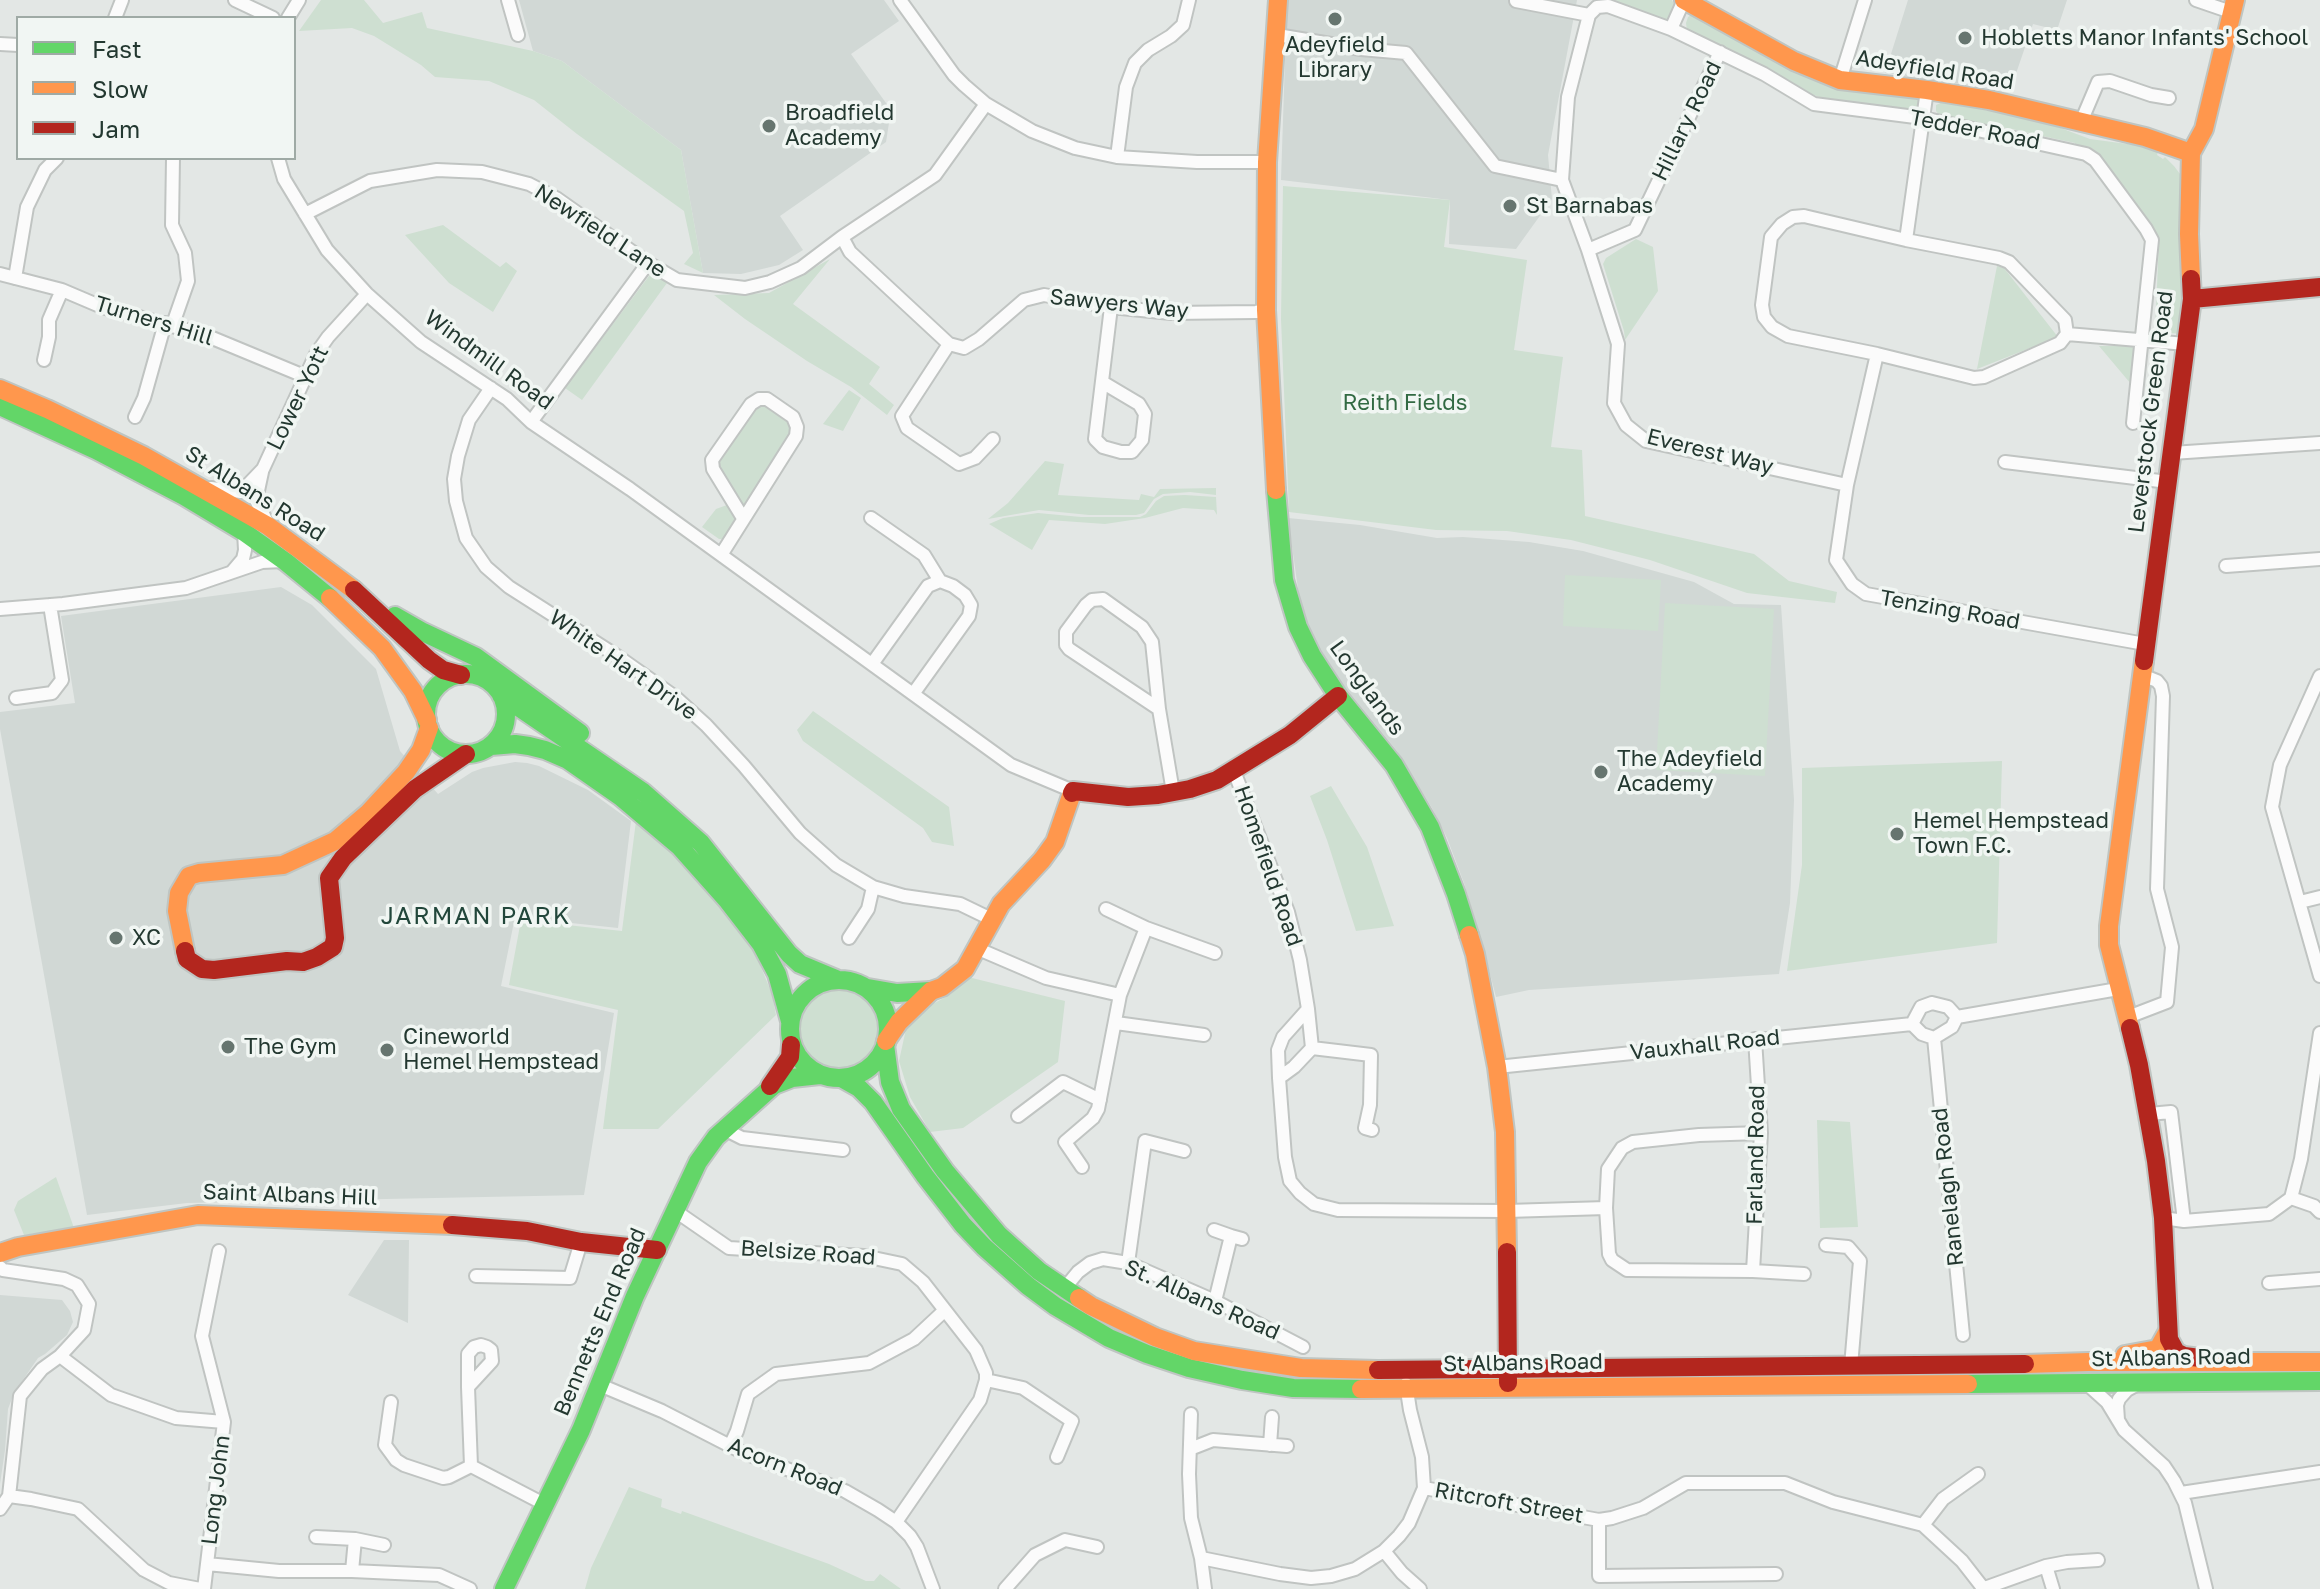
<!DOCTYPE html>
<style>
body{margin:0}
#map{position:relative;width:2320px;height:1589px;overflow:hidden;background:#e3e7e5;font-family:"Golos Text",sans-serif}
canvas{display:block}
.legend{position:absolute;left:16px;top:16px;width:280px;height:144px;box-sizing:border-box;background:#f1f6f3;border:2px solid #9faaa5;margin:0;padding:10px 14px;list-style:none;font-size:24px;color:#233830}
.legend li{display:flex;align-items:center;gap:16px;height:40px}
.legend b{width:40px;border:2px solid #9faaa5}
</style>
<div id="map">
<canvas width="2320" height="1589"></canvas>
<ul class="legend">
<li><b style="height:10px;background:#63d668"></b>Fast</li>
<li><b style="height:10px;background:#ff974d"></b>Slow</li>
<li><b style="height:10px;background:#b3261e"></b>Jam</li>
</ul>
</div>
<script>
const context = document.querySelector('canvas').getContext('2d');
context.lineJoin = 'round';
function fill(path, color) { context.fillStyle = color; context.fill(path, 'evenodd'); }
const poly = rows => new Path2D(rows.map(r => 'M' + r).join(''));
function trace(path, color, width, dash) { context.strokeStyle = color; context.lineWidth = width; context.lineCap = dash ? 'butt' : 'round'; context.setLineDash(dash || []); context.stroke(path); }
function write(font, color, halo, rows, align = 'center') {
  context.font = font + ' "Golos Text",sans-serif'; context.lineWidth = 7; context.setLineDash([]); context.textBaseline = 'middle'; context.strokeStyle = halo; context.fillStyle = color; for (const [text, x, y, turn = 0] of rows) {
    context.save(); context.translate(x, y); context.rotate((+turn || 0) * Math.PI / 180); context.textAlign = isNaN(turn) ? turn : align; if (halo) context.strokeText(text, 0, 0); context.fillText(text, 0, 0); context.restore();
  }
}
fill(poly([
 [519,0,884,0,899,21,851,54,891,110,886,142,780,216,803,250,779,265,741,274,703,273,681,150,562,61,533,51],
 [1287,0,1577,0,1548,155,1552,199,1516,249,1449,244,1450,200,1281,180],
 [1908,0,2067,0,2057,30,2033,24,2010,91,1885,73],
 [1288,518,1360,525,1437,538,1463,537,1529,542,1583,551,1694,582,1734,604,1781,605,1794,800,1790,903,1779,974,1529,990,1496,997,1482,943,1464,883,1447,838,1432,808,1397,751,1340,681,1310,633,1299,596],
 [281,587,312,605,376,669,400,751,438,794,472,772,483,768,515,762,527,763,539,766,588,790,631,821,618,928,515,917,501,986,614,1013,584,1195,187,1203,87,1215,0,729,0,712,75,703,61,616],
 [384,1240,409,1240,408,1323,348,1295],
 [0,1295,62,1300,70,1311,73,1322,67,1335,45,1354,38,1358,14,1393,8,1409,5,1450,0,1484]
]), '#d1d8d5');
fill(poly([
 [321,0,364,0,383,23,422,12,427,28,533,51,562,61,681,150,703,273,684,264,693,253,684,211,577,134,534,100,489,81,435,77,421,65,374,36,352,28,299,31],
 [1604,0,1672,0,1677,11,1669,20,1663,21],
 [1693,14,1762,47,1916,96,1922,99,1921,112,1843,105,1805,92,1692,35,1687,30,1686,23,1688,17],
 [1945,101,1964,103,2039,120,2090,139,2135,145,2158,152,2157,155,2163,159,2165,157,2174,166,2180,174,2184,188,2183,334,2155,332,2159,240,2100,158,2075,146,2075,143,2042,136,2041,139,2038,135,2012,129,2010,132,2006,131,2006,128,1993,125,1991,128,1939,115,1936,111,1936,105],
 [1283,186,1450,200,1444,247,1527,260,1514,350,1563,357,1551,447,1582,450,1585,516,1754,554,1789,581,1837,592,1835,603,1747,593,1650,560,1571,540,1507,531,1436,530,1289,512,1281,319],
 [443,225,500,267,506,262,517,271,493,312,449,283,405,235],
 [1636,239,1653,247,1658,291,1625,340,1624,331,1603,264,1606,258],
 [830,259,793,304,880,367,869,384,894,405,887,415,851,387,807,361,745,319,714,295,769,293],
 [1997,266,2004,268,2058,337,1977,369],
 [652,272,667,283,582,400,565,388],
 [2099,346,2136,346,2131,384],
 [849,390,861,398,843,431,823,424],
 [764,404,788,419,792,425,790,434,750,504,741,505,719,471,718,462,754,407],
 [1045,461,1064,464,1058,495,1139,500,1141,494,1154,497,1160,489,1216,488,1216,495,1190,492,1163,494,1154,499,1144,513,1136,515,1089,515,1039,510,988,519,1008,503],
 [1185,495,1216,497,1217,515,1214,510,1183,508,1145,518,1105,524,1049,520,1032,550,989,524,1003,518,1038,513,1081,517,1140,517,1146,514,1156,501,1164,496],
 [727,505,736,518,736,523,727,539,719,539,702,527,716,509],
 [1565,575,1661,580,1658,631,1563,626],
 [1665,603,1774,609,1765,776,1656,770],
 [813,711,949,807,954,846,932,842,923,828,803,741,797,730],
 [2002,761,1997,943,1787,971,1802,865,1802,768],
 [1331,786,1367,847,1394,926,1356,931,1327,840,1310,796],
 [636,821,672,853,711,894,754,950,772,994,776,1015,658,1129,603,1129,618,1010,509,985,521,920,622,931],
 [968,977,1065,1001,1058,1062,963,1128,930,1132,910,1097,899,1061,906,1029,922,1010,951,994],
 '797 1029a42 42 0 1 1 84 0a42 42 0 1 1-84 0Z',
 [1817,1120,1850,1122,1858,1227,1820,1228],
 [56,1177,74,1228,24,1235,14,1210,18,1201],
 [629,1487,662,1499,661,1507,681,1514,682,1511,829,1564,866,1581,874,1581,880,1574,901,1589,585,1589,591,1568]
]), '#cedfd1');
const street = poly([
 [235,0,273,18],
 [508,0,518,35],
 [900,0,954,75,964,85,986,104,1032,131,1075,148,1117,157,1197,162,1267,162],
 [2196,0,2231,12],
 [1516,1,1589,15],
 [115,18,122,0],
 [288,18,299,0],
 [1671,29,1684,0],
 [1277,35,1361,49,1406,53,1495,166,1562,180],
 [0,44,18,45],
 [1840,80,1865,0],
 [2081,122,2098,82,2110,81,2151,95,2169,98],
 [1117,157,1126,87,1135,63,1148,50,1171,36,1183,25,1189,0],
 [278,158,284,179,327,250,367,294,421,342,507,399,531,422,630,489,1011,765,1073,791],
 [305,214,370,181,437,170,482,172,529,184,556,198,648,263,677,280,745,288,770,282,801,268,842,237,935,175,986,104],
 [1804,216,1906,240,1999,258,2009,262,2065,320,2067,334,2060,343,1984,377,1974,378,1877,354,1788,336,1772,327,1764,317,1762,305,1771,237,1782,224,1793,217,1804,216],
 [842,237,850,252,949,344,964,348,979,339,1024,300,1044,295,1111,307,1171,313,1256,312,1266,310],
 [1906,240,1927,90],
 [1588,250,1635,230,1720,52],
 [0,274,62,290,102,307,205,335,304,376],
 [15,278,27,207,45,170,57,158],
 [173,324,188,281,185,253,172,225,173,158],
 [2067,334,2186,344],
 [949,344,902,416,907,428,959,464,975,458,993,439],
 [1877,354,1847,485,1836,560,1852,584,1866,594,2145,644],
 [44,360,49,337,49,320,62,290],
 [1102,382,1139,404,1145,414,1142,440,1132,452,1121,452,1103,447,1095,439,1111,307],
 [491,388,469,420,458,456,454,479,456,501,466,538,486,567,509,587,617,656,675,697,706,725,744,766,800,833,836,865,873,887,904,896,960,904,991,919],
 [135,417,144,398,165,323],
 [531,422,648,263],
 [2172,453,2320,443],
 [2005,462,2168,482],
 [262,472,256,500,267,522],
 [1847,485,1646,441,1626,425,1614,403,1618,344,1588,250,1562,180,1568,97,1589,15,1597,7,1608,6,1671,29,1764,74,1814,104,1923,118,2086,154,2095,160,2146,229,2152,240,2133,423],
 [211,488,241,492,263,469,316,354,328,337,367,294],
 [871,518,924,555,940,581],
 [721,555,796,436,797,427,793,417,767,399,759,399,751,404,712,460,713,469,743,518],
 [2226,566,2320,559],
 [232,572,243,559,245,550,244,532],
 [0,609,63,604,186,588,262,562,283,561],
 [872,664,928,586,940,581,953,586,965,595,971,605,969,616,913,694],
 [2320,676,2280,765,2272,807,2320,976],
 [16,698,52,693,62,680,50,605],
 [1159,709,1069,649,1066,645,1066,632,1086,605,1092,600,1103,599,1142,627,1152,642,1159,709,1173,792],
 [1234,771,1288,912,1300,960,1308,1009,1312,1048,1294,1067,1279,1078],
 [2300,902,2320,897],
 [1106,909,1146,928,1215,953],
 [849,938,868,909,873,887],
 [976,948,1046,978,1120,995],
 [1932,1003,1948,1007,1957,1017,1952,1027,1934,1038,1922,1034,1912,1024,1921,1007,1932,1003],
 [1308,1009,1283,1037,1278,1050,1279,1078,1285,1157,1290,1181,1300,1193,1314,1204,1338,1210,1507,1211,1606,1208,1608,1169,1622,1148,1633,1142,1699,1135,1761,1133],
 [1957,1017,2118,989],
 [2128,1017,2167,1002,2172,947,2157,889,2163,696,2161,686,2157,681,2142,675],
 [1116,1023,1204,1035],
 [1934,1038,1963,1335],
 [1312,1048,1371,1055,1370,1105,1365,1128,1372,1130],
 [1497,1067,1912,1024],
 [2149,1114,2171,1112,2184,1221],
 [1018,1116,1063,1082,1100,1100],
 [724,1129,742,1138,843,1150],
 [1082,1167,1065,1142,1093,1118,1098,1109,1120,995,1146,928],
 [2291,1198,2314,1206,2320,1212],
 [1606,1208,1609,1254,1612,1260,1627,1270,1753,1271,1804,1274],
 [674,1210,729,1248,864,1256,902,1264,923,1282,976,1350,986,1373,986,1380,1023,1388,1072,1421,1057,1457],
 [2163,1218,2184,1221,2269,1214,2291,1198,2301,1159,2320,1033],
 [1214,1230,1231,1236],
 [1826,1245,1848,1247,1860,1261,1851,1366],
 [1128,1263,1145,1141,1184,1151],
 [0,1267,3,1270,64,1279,77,1285,89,1304,84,1330,60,1356,42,1369,20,1396,9,1496,0,1509],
 [1753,1271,1761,1133,1755,1039],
 [476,1276,570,1278,581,1242],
 [2269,1283,2320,1279],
 [1064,1289,1078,1272,1090,1263,1103,1259,1128,1263,1215,1301,1303,1347],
 [1215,1301,1231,1236,1242,1239],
 [60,1356,111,1395,176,1418,224,1422],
 [2087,1384,2107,1402,2124,1430,2164,1466,2174,1481,2185,1503,2206,1589],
 [600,1385,662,1411,742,1452,845,1491,878,1510,896,1522,910,1536,917,1547,933,1589],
 [468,1387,492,1361,491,1350,487,1347,481,1345,474,1347,468,1354,468,1387,471,1466,546,1505],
 [391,1402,385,1445,396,1460,404,1465,443,1478,449,1477,471,1466],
 [1191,1414,1189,1474,1191,1518,1201,1558,1205,1589],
 [2118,1420,2117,1405,2119,1399,2127,1390,2138,1384],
 [1270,1445,1272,1417],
 [730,1446,737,1431,748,1394,776,1374,869,1363,914,1339,944,1311],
 [1190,1449,1213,1440,1287,1446],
 [1424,1488,1599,1520,1612,1518,1643,1508,1686,1483,1785,1483,1833,1502,1923,1525,1962,1561,1983,1588],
 [2181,1493,2320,1472],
 [9,1496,31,1499,78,1509,144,1570,169,1583,200,1589],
 [1599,1520,1599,1576,1776,1574],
 [896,1522,980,1400,986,1380],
 [1923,1525,1943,1499,1978,1474],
 [316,1537,355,1539,384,1545],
 [1384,1551,1402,1573,1420,1589],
 [1201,1558,1280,1574,1311,1578,1331,1576,1355,1569,1384,1551,1399,1536,1409,1523,1424,1488,1422,1457,1410,1410,1406,1384],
 [207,1564,279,1571,352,1571,439,1575,470,1589],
 [2046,1566,2053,1589],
 [352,1571,355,1539],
 [204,1589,224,1422,202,1336,219,1251],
 [1005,1589,1035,1555,1065,1540,1097,1547],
 [1982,1589,2046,1566,2067,1562,2098,1560]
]);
const fast = poly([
 [0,406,96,450,184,496,244,532,286,562,330,598],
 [1276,490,1284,580,1298,627,1312,656,1338,696,1394,765,1430,827,1456,894,1469,935],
 [395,616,423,632,476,657,580,733],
 '426 714a40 40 0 1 1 80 0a40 40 0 1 1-80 0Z',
 [501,695,643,792,701,843,789,954,800,964,836,979],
 [491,746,515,744,529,746,545,750,568,760,621,797,679,846,727,900,761,944,777,974,790,1021],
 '790 1029a49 49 0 1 1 98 0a49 49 0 1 1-98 0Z',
 [868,988,897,993,931,991],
 [885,1045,890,1082,901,1109,945,1171,999,1235,1039,1271,1079,1298],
 [843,1079,859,1088,873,1102,925,1176,963,1225,984,1247,1028,1286,1055,1306,1109,1338,1147,1354,1189,1368,1242,1380,1293,1388,1361,1389],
 [1968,1384,2320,1381],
 [504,1589,581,1430,635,1296,698,1162,716,1137,774,1085,792,1078,820,1075]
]);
const slow = poly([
 [1684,0,1794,61,1840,80,1927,90,1989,100,2145,137,2191,153],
 [2191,279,2189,234,2191,153,2204,129,2235,0],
 [0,389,47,409,144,456,268,526,354,590],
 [1276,490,1266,310,1267,162,1278,0],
 [330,598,382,648,413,691,427,720],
 [1469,935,1475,954,1497,1067,1505,1132,1507,1252],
 [185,951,177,911,179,893,189,876,199,873,283,865,335,841,368,813,406,772,421,750,429,728],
 [2130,1028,2109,945,2109,926,2144,661],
 [886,1041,899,1022,931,991,942,987,965,969,1001,904,1042,860,1055,842,1072,793],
 [0,1253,18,1247,198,1215,452,1225],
 [1079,1298,1091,1306,1155,1337,1194,1351,1301,1368,1378,1370],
 [2125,1355,2158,1349,2168,1331],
 [2025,1364,2088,1362,2320,1362],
 [1361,1389,1968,1384]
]);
const jam = poly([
 [2192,299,2320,287],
 [354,590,429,660,443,670,461,675],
 [2144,661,2192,299,2191,279],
 [1072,793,1073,791,1128,797,1158,795,1190,789,1217,780,1290,735,1338,696],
 [185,951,187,959,202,969,214,970,287,961,303,962,317,957,333,947,335,938,329,878,343,858,415,789,466,754],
 [2130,1028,2139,1065,2156,1161,2163,1218,2169,1339,2176,1352,2184,1356,2200,1358],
 [770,1086,790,1057,791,1045],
 [452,1225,527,1231,581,1242,657,1250],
 [1507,1252,1508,1383],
 [1378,1370,2025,1364]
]);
trace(street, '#c0c4c2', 16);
trace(fast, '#bfc5c2', 22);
trace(slow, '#bfc5c2', 22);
trace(jam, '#bfc5c2', 22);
trace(street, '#fbfbfb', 12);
trace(fast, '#63d668', 18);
trace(slow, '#ff974d', 18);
trace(jam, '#b3261e', 18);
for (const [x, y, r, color] of [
 [1335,19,8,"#66756f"],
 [1965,38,8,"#66756f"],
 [769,126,8,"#66756f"],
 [1510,206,8,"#66756f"],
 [1601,772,8,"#66756f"],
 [1897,834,8,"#66756f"],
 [116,938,8,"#66756f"],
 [228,1047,8,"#66756f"],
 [387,1050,8,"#66756f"]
]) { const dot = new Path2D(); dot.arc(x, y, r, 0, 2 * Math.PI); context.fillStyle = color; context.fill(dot); trace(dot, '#f1f6f3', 3); }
write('22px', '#233830', '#f1f6f3', [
 ["Hobletts Manor Infants' School",1981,38],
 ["Adeyfield",1335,45,"center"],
 ["Library",1335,70,"center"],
 ["Broadfield",785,113],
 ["Academy",785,138],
 ["St Barnabas",1526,206],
 ["The Adeyfield",1617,759],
 ["Academy",1617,784],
 ["Hemel Hempstead",1913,821],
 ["Town F.C.",1913,846],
 ["XC",132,938],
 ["Cineworld",403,1037],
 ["Hemel Hempstead",403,1062],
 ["The Gym",244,1047]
], 'left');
write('22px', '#233830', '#f1f6f3', [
 ["Adeyfield Road",1935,70,9],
 ["Hillary Road",1687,121,-64],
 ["Tedder Road",1975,130,11],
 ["Newfield Lane",600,231,33],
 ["Sawyers Way",1119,304,6],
 ["Turners Hill",154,321,17],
 ["Windmill Road",489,360,36],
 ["Lower Yott",298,398,-64],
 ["Leverstock Green Road",2151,412,-83],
 ["Everest Way",1710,452,14],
 ["St Albans Road",255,494,32],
 ["Tenzing Road",1950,610,10],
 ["White Hart Drive",623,665,35],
 ["Longlands",1367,688,54],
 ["Homefield Road",1268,866,71],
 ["Vauxhall Road",1705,1045,-6],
 ["Farland Road",1756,1155,-89],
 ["Ranelagh Road",1948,1187,-96],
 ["Saint Albans Hill",290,1195,2],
 ["Belsize Road",808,1253,4],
 ["St. Albans Road",1202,1300,24],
 ["Bennetts End Road",600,1322,-67],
 ["St Albans Road",2171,1358,-1],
 ["St Albans Road",1523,1363,-1],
 ["Acorn Road",785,1467,22],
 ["Long John",216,1490,-83],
 ["Ritcroft Street",1509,1503,10]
]);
write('22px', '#326a43', '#f1f6f3', [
 ["Reith Fields",1405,403]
]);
context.letterSpacing = '2px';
write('24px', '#22473b', '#f1f6f3', [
 ["JARMAN PARK",476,916]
]);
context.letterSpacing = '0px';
</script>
